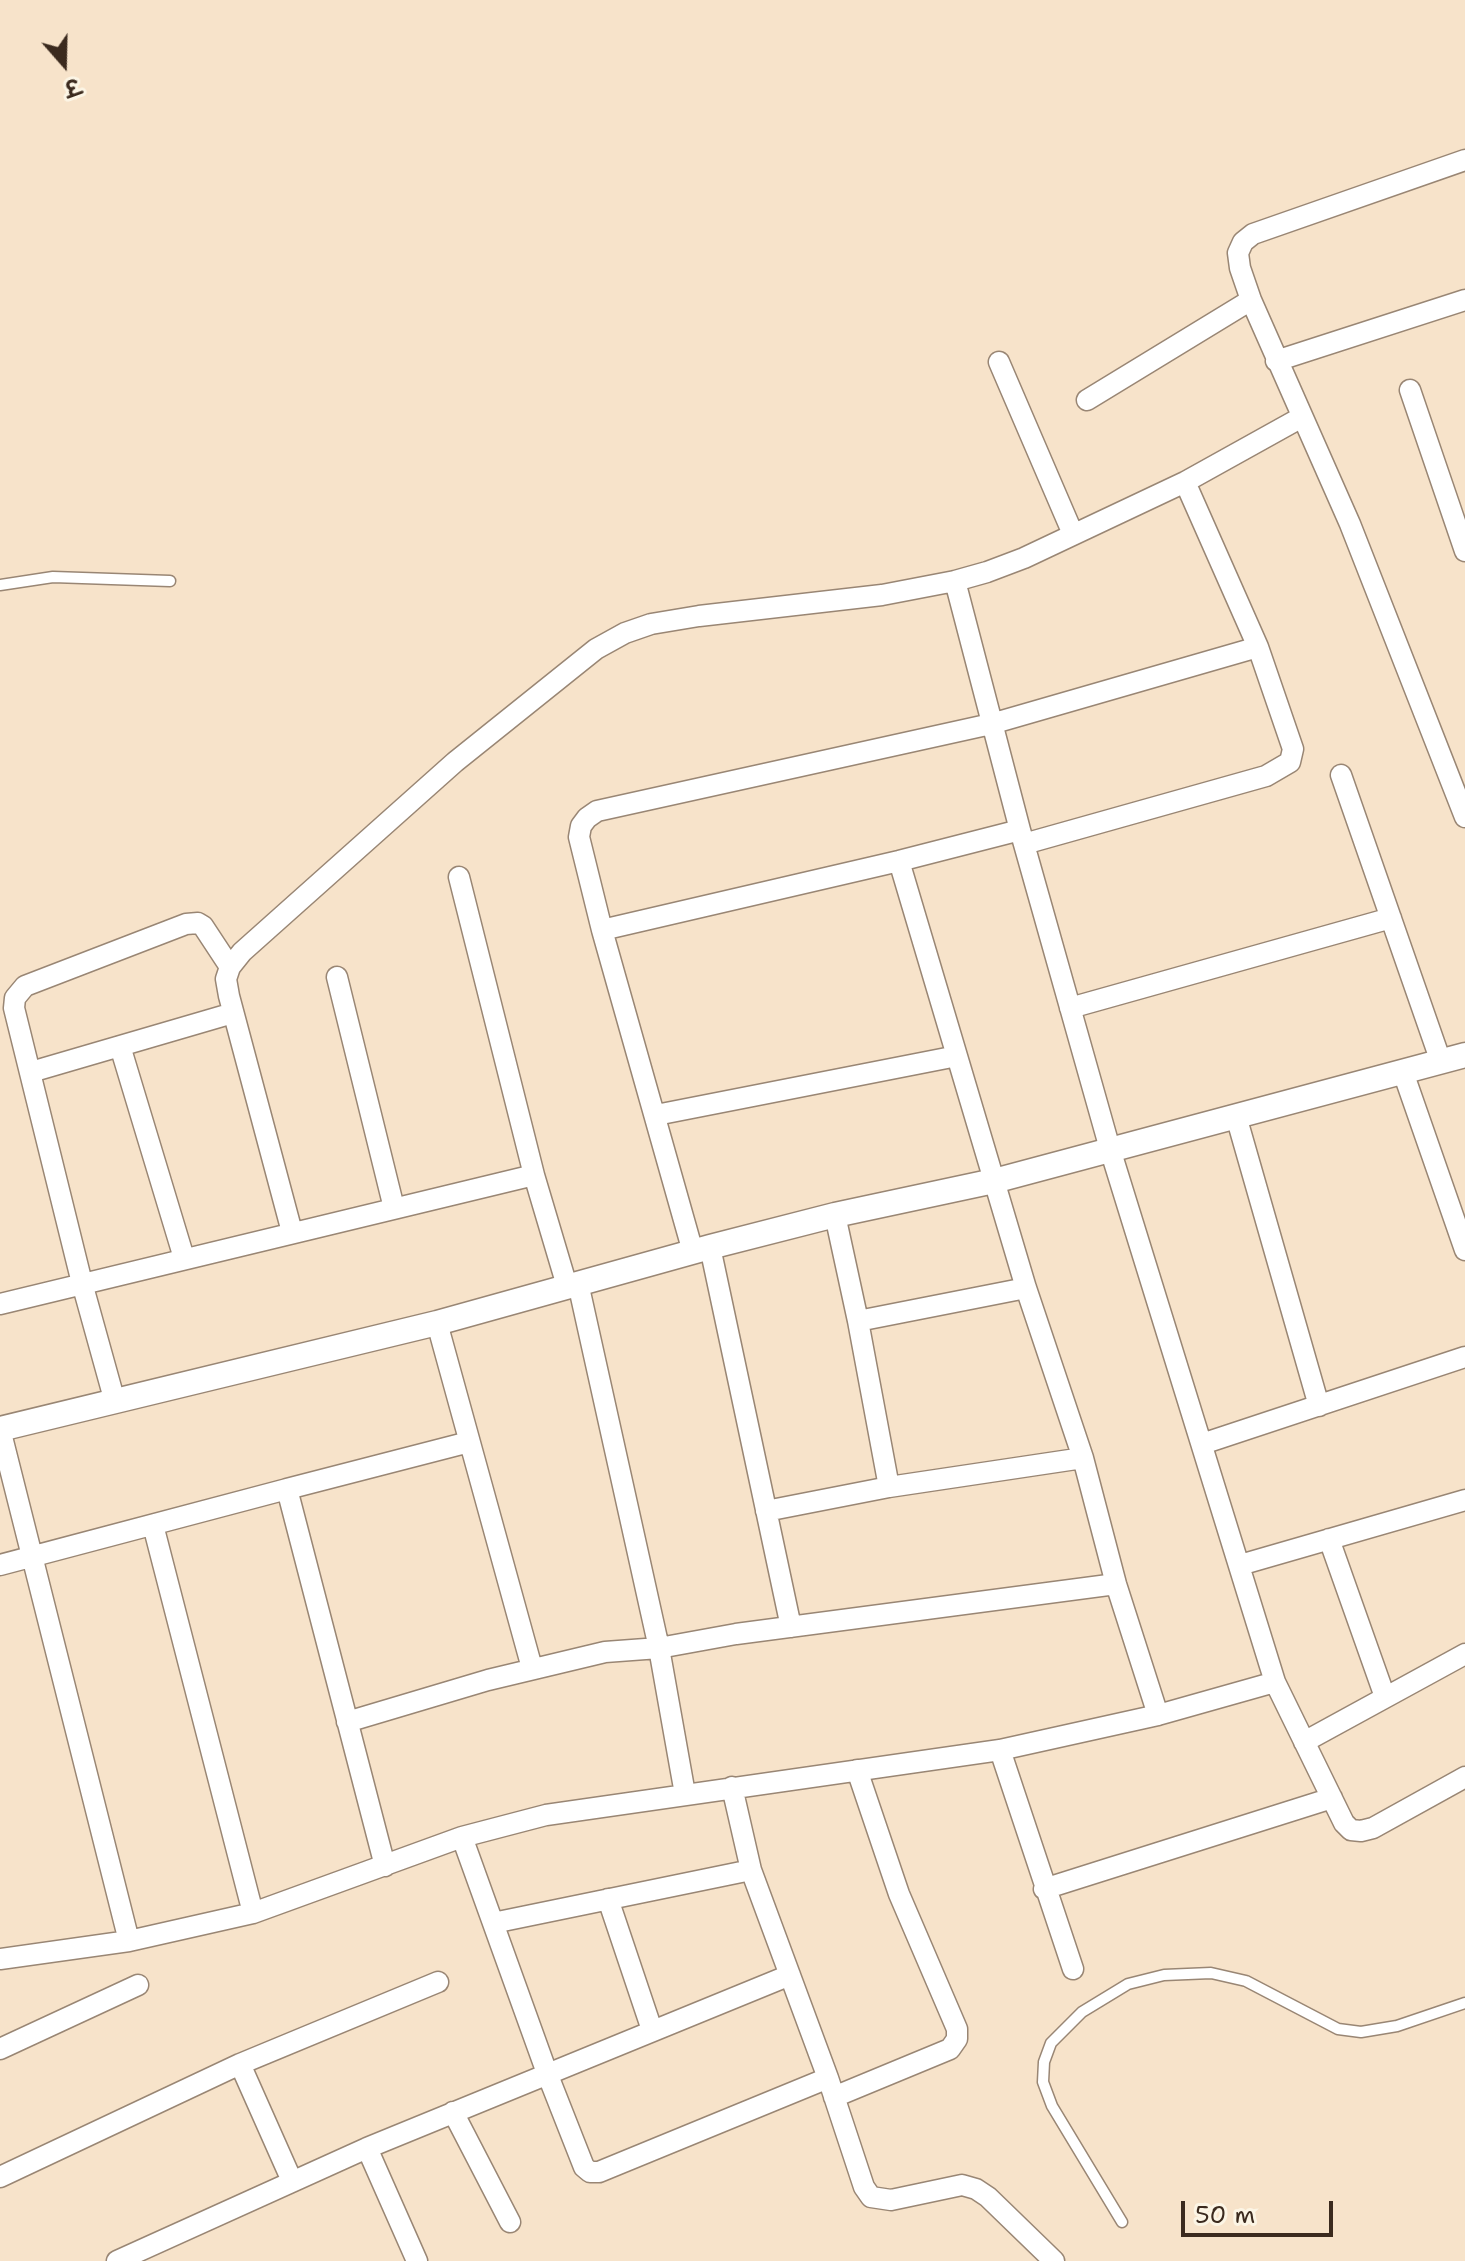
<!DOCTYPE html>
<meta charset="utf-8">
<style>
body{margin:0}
#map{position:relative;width:1465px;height:2261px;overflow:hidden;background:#f7e3ca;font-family:"Shantell Sans","Playpen Sans Deva",sans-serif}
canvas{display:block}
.north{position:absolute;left:24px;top:24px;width:80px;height:80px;-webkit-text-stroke:6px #fcf5e5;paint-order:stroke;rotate:160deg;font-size:22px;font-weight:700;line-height:32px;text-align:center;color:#3b2a1e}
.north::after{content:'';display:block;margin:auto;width:28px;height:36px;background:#3b2a1e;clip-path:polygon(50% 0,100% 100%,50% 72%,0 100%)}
.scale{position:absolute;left:1181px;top:2201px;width:152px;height:36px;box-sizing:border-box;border:4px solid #3b2a1e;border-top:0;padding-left:10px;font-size:24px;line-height:28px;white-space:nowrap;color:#3b2a1e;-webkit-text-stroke:6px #fcf5e5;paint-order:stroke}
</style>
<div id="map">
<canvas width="1465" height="2261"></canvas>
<div class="north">उ</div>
<div class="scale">50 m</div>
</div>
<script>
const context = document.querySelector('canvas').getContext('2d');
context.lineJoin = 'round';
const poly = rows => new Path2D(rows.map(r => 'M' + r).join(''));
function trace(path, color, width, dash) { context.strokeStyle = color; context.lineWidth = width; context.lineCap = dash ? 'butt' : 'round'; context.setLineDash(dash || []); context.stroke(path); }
const service = poly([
 [0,585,53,577,170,581],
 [1122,2222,1052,2106,1043,2082,1044,2062,1051,2043,1082,2012,1128,1984,1164,1975,1211,1973,1246,1981,1338,2029,1361,2032,1397,2026,1465,2003]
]);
const minor = poly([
 [1465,160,1253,234,1243,242,1238,253,1240,268,1251,300,1350,524,1465,817],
 [1276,361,1465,300],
 [999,362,1073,534],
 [1410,390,1465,551],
 [1087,400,1251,300],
 [955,581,1020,830,1110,1149,1275,1682,1344,1823,1351,1830,1361,1831,1373,1828,1465,1777],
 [1341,775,1441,1062],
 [1024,844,1266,776,1290,762,1293,749,1258,647,1185,482],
 [899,861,1026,1288,1083,1458,1116,1584,1158,1715],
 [459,877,534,1175],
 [602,930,899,861,1020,830],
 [337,977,394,1208],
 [1070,1008,1391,918],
 [120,1046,184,1258],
 [31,1072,233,1013],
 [1403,1072,1465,1250],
 [656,1115,957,1056],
 [1236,1116,1319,1406],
 [835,1215,858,1321,889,1487],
 [292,1232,229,996,226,979,230,967,242,952,455,762,596,649,625,633,651,624,699,616,882,595,955,581,987,572,1024,558,1185,482,1302,417],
 [710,1247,791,1627],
 [693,1252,602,930,579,837,581,826,587,818,597,811,991,724,1258,647],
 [578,1283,659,1648,685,1794],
 [0,1304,534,1175,567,1286],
 [858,1321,1026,1288],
 [437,1323,532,1668],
 [115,1402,82,1283,14,1008,15,998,25,986,186,924,198,923,203,926,230,967],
 [0,1429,129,1941],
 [1202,1444,1465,1357],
 [287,1489,469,1442],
 [766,1511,889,1487,1083,1458],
 [153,1525,253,1913],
 [1329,1539,1385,1697],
 [0,1565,287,1489,385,1866],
 [1240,1565,1465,1500],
 [347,1722,488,1680,605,1652,659,1648,736,1634,1116,1584],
 [1304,1742,1465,1654],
 [1000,1750,1073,1969],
 [732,1787,751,1870,828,2078,864,2187,871,2197,891,2200,962,2185,976,2189,988,2197,1054,2261],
 [462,1837,547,2073,584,2167,590,2172,599,2172,828,2078],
 [1044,1889,1332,1798],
 [608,1899,652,2030],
 [493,1923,751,1870],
 [0,1959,129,1941,253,1913,462,1837,546,1815,1000,1750,1158,1715,1275,1682],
 [0,2049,138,1985],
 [240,2064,292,2181],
 [834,2097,950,2049,957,2039,957,2029,899,1894,857,1770],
 [453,2112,510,2222],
 [367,2148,417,2261],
 [0,2177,240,2064,438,1982],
 [117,2261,367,2148,790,1975]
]);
const tertiary = poly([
 [0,1429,437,1323,710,1247,835,1215,994,1181,1465,1055]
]);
trace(service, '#998674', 13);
trace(minor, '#998674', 23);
trace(tertiary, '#998674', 27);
trace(service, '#fff', 10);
trace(minor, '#fff', 20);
trace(tertiary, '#fff', 24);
</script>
